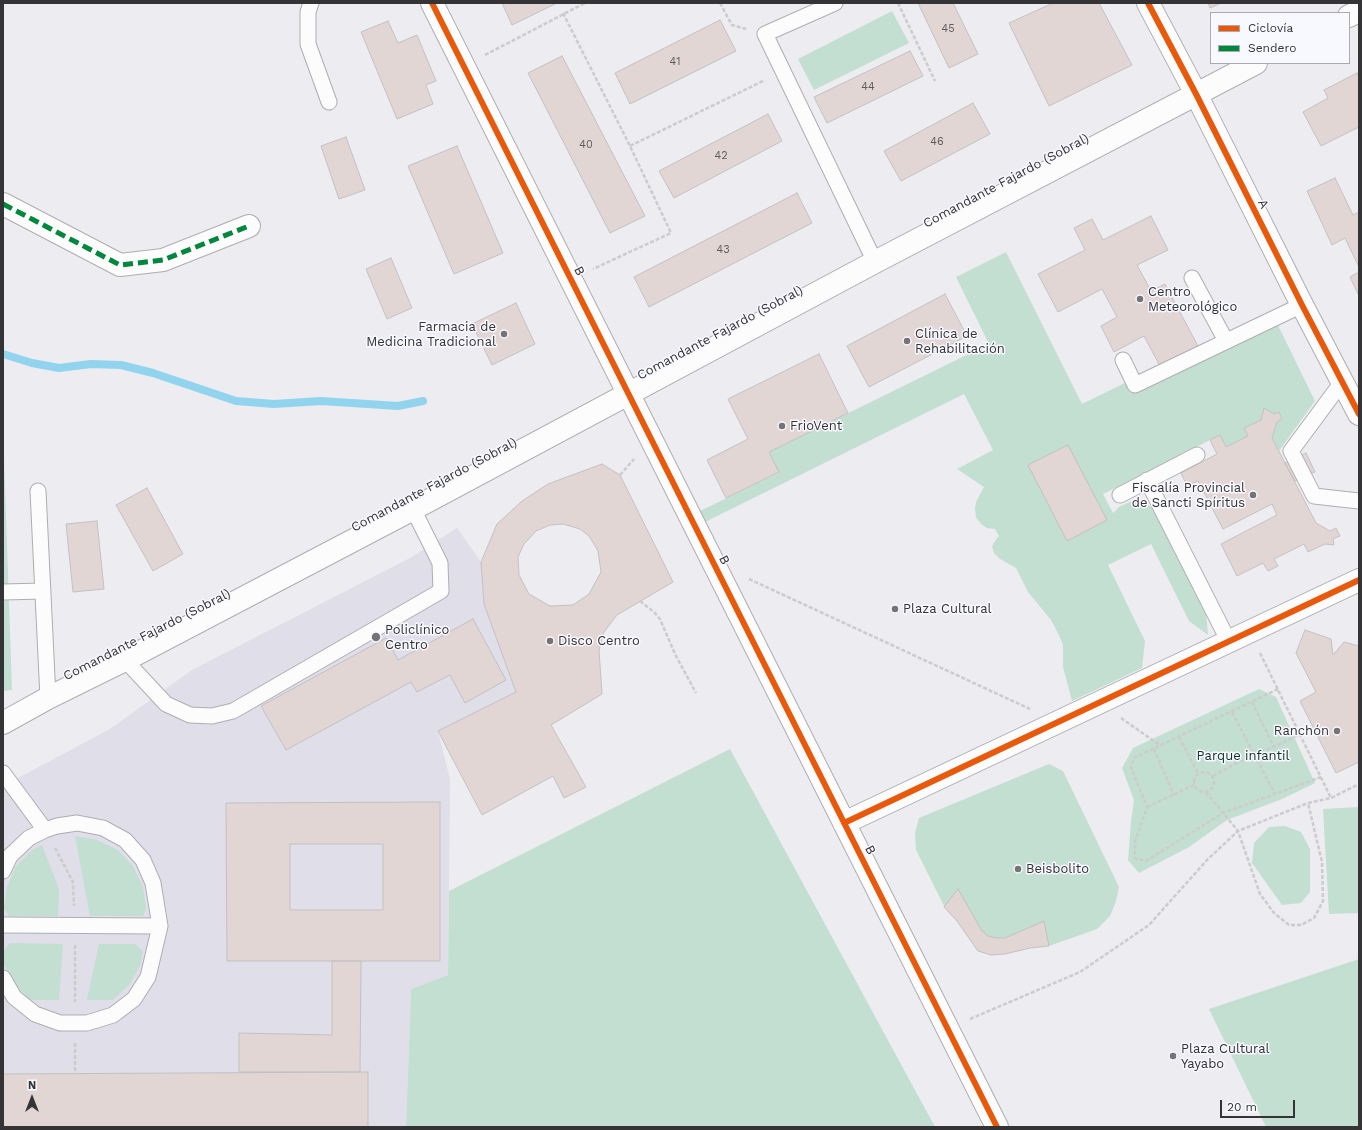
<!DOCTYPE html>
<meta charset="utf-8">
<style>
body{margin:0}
#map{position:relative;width:1362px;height:1130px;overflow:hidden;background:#ececf1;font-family:"Work Sans",sans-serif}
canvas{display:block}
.frame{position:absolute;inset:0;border:4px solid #343437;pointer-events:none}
.legend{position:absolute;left:1210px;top:12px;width:140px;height:52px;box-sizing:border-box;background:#f8f8ff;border:1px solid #aaaaaf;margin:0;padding:5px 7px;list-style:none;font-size:12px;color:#343437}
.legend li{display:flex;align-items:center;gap:8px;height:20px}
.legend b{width:20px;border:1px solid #aaaaaf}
.north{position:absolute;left:12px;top:1078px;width:40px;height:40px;-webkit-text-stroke:3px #f8f8ff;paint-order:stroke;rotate:0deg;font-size:11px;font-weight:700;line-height:16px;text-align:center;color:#343437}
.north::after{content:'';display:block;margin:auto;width:14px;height:18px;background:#343437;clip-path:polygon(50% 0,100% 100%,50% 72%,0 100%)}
.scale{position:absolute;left:1220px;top:1100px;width:75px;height:18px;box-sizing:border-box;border:2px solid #343437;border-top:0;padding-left:5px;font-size:12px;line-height:14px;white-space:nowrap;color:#343437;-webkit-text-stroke:3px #f8f8ff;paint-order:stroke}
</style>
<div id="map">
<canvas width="1362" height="1130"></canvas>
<div class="frame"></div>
<ul class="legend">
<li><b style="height:5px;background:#e8590c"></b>Ciclovía</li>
<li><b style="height:5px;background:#00873e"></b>Sendero</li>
</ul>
<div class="north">N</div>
<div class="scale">20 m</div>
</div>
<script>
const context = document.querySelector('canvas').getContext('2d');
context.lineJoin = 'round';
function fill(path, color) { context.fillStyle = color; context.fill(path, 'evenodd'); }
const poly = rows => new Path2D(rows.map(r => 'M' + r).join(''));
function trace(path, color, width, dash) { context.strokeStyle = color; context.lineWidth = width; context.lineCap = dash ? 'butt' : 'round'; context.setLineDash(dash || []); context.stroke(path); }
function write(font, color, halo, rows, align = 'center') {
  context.font = font + ' "Work Sans",sans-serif'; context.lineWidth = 3; context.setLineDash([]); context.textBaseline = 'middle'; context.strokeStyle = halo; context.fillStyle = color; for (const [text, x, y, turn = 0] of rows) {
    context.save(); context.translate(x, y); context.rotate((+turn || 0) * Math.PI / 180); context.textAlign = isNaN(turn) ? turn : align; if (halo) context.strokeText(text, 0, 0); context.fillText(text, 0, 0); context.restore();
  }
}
fill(poly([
 [457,528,481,562,484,604,516,692,438,732,450,779,448,975,411,989,406,1127,3,1127,3,786,110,729,192,670,410,558]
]), '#dfdee9');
fill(poly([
 [892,11,909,43,814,90,798,59],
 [1006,252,1082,404,1271,311,1315,401,1279,451,1272,438,1277,422,1282,419,1279,412,1244,428,1248,436,1226,447,1220,435,1103,494,1113,513,1119,507,1136,499,1144,502,1154,509,1206,612,1208,635,1189,621,1151,544,1108,565,1145,641,1142,668,1072,701,1063,667,1063,645,1059,635,1051,620,1028,592,1016,568,1000,559,994,553,992,546,995,541,999,536,995,529,987,528,981,524,976,517,975,509,976,502,984,487,957,469,993,450,964,394,703,523,698,512,778,473,769,452,989,344,956,277],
 [3,430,12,690,3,691],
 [1259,689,1276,697,1315,783,1282,799,1227,820,1189,847,1139,873,1128,860,1131,822,1134,800,1122,768,1133,748],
 [730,749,935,1127,406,1127,411,989,448,975,449,891],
 [1049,764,1063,771,1119,887,1116,901,1110,916,1097,929,1049,946,1030,948,1005,954,991,955,978,951,957,921,944,906,916,850,915,833,919,818],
 [1359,807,1359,913,1329,914,1323,809],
 [1285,826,1301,832,1310,849,1310,892,1301,903,1282,905,1252,863,1254,843,1269,827],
 [75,836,97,840,118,850,133,866,143,887,146,909,143,916,90,916],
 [42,845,59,889,58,916,9,916,4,908,7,887,16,866,32,850],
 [10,943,63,944,59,1000,30,1000,15,984,4,965,4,950],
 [99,944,135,944,143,951,140,966,129,985,113,1000,87,1000],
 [1359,959,1359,1127,1266,1127,1209,1009]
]), '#c3dfd2');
trace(poly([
 [3,354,32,363,59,368,91,364,121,365,153,373,236,401,274,404,321,401,398,406,423,401]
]), '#92d4ee', 8);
const building = poly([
 [502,3,557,3,512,25,502,3],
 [918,3,953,3,978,54,949,68,918,3],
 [1053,3,1099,3,1132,65,1049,106,1009,23,1053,3],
 [1208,3,1221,3,1210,8,1208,3],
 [720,20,736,51,630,104,615,73,720,20],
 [388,21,398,43,417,35,436,81,426,85,433,104,397,119,361,32,388,21],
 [910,51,923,76,827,123,814,97,910,51],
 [562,56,645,216,610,233,528,73,562,56],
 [1357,73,1359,77,1359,127,1321,146,1303,112,1328,98,1324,90,1357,73],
 [973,103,990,134,901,181,884,151,973,103],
 [768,114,782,141,674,198,659,171,768,114],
 [346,137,365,190,339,199,321,146,346,137],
 [457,146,503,253,454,274,408,166,457,146],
 [1335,178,1353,215,1359,212,1359,267,1345,238,1332,245,1307,191,1335,178],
 [797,193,812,223,649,307,634,277,797,193],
 [1151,216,1168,250,1137,265,1151,291,1165,284,1199,348,1161,368,1144,336,1114,352,1101,326,1117,317,1102,289,1058,312,1038,274,1085,250,1074,228,1092,219,1103,240,1151,216],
 [391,258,412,308,387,319,366,269,391,258],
 [1359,272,1359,296,1350,277,1359,272],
 [945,294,967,336,869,387,847,346,945,294],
 [516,303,535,344,492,365,472,324,516,303],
 [819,354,848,413,769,452,779,472,726,498,707,460,748,439,728,399,819,354],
 [1264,408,1274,414,1279,412,1282,419,1277,422,1272,438,1316,523,1330,531,1336,528,1340,536,1333,539,1334,545,1325,544,1308,552,1304,544,1274,559,1278,566,1268,571,1263,563,1237,576,1221,544,1277,515,1272,504,1223,529,1198,481,1187,486,1181,473,1217,454,1210,440,1220,435,1226,447,1248,436,1244,428,1261,420,1264,408],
 [1068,445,1107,520,1067,541,1028,465,1068,445],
 [1306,453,1315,472,1295,481,1285,463,1306,453],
 [602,464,620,475,673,582,617,615,604,632,599,650,602,694,551,725,586,787,564,798,553,776,482,815,438,731,516,692,484,604,481,562,497,524,522,501,548,484,602,464],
 [563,524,580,529,589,536,598,551,601,572,589,594,573,605,550,606,529,594,519,575,518,557,524,544,536,531,550,525,563,524],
 [147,488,183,554,153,571,116,505,147,488],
 [97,521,104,589,73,592,66,524,97,521],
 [473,619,506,680,465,703,450,675,417,692,411,682,286,750,261,706,386,638,398,660,473,619],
 [1305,630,1331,639,1333,655,1344,642,1359,646,1359,762,1336,773,1300,701,1316,692,1296,653,1305,630],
 [440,802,440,961,227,961,226,803,440,802],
 [290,844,383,844,383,910,290,910,290,844],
 [958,889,982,931,988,936,997,938,1005,938,1044,921,1049,946,1030,948,1005,954,991,955,978,951,957,921,944,907,958,889],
 [332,961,361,961,360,1072,239,1072,239,1033,332,1035,332,961],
 [368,1072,368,1127,3,1127,3,1074,368,1072]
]);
fill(building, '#e2d6d4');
trace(building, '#c2c1c2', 1);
const service = poly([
 [311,3,308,12,308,44,329,102],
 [835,3,765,34,875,262],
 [1192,278,1226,341],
 [1123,360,1135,385,1302,305],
 [1342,382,1291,451,1314,496,1359,501],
 [1147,480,1229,642],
 [38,491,48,698],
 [1120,495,1197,455],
 [3,592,43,591],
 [125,660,166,704,190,715,212,716,233,711,441,591,440,563,413,509],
 [3,773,45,830],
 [3,871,10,856,29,838,45,830,57,826,77,823,103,828,125,840,143,860,153,883,160,926,148,977,134,999,113,1015,87,1023,60,1023,35,1014,14,997,3,978],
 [3,925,160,926]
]);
const minor = poly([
 [432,3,997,1127],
 [1148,3,1196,94,1302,305,1359,414],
 [3,204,120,265,163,260,249,226],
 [844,823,1359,580]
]);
const secondary = poly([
 [1349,16,1359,11],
 [3,723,48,698,125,660,413,509,875,262,1256,63]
]);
trace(service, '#aeaeb2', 17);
trace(minor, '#aeaeb2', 24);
trace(secondary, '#aeaeb2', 24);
trace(poly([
 [720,3,732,25,746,29],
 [898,3,935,81],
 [563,13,630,146,671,233,593,269],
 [485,55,585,3],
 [630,146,765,80],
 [620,475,634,459],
 [749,579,1030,709],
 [640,601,654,612,660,619,675,654,696,693],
 [1260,653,1331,798],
 [1278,689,1134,758,1131,767,1147,807,1135,842,1135,858,1146,861,1223,813,1321,777],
 [1252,702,1274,747],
 [1232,712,1275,794],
 [1121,718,1161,746],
 [1179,737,1198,773],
 [1154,749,1174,795],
 '1194 782a10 10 0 1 1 20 0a10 10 0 1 1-20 0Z',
 [1213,776,1253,754,1274,747,1300,734],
 [1206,792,1238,831,1260,894,1274,913,1289,925,1301,925,1314,918,1323,901,1322,862,1308,803],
 [1147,807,1194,785],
 [55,848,73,882,74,906],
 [75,945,75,1002],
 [970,1019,1080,972,1149,925,1207,860,1238,831,1308,803,1331,798,1359,784],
 [75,1043,75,1073]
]), '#cccccd', 2.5, [4, 2]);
trace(service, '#fcfcfd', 15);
trace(minor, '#fcfcfd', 22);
trace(secondary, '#fcfcfd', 22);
trace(poly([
 [3,204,120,265,163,260,249,226]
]), '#00873e', 5, [10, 5]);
trace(poly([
 [432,3,997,1127],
 [1148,3,1196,94,1302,305,1359,414],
 [844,823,1359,580]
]), '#e8590c', 6);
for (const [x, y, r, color] of [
 [1140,299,4,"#747478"],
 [504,334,4,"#747478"],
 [907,341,4,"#747478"],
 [782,426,4,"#747478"],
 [1253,495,4,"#747478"],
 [895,609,4,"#747478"],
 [376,637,5,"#747478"],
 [550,641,4,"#747478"],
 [1337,731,4,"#747478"],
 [1018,869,4,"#747478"],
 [1173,1056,4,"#747478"]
]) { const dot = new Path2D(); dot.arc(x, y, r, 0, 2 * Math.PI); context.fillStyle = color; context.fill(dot); trace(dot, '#f8f8ff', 1.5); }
write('11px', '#605c5e', null, [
 ["45",948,29],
 ["41",675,62],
 ["44",868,87],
 ["46",937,142],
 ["40",586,145],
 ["42",721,156],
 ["43",723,250]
]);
write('13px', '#343437', '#f8f8ff', [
 ["Comandante Fajardo (Sobral)",1006,181,-28],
 ["A",1263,204,63],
 ["B",579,271,63],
 ["Comandante Fajardo (Sobral)",720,333,-28],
 ["Comandante Fajardo (Sobral)",434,485,-28],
 ["B",724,560,63],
 ["Comandante Fajardo (Sobral)",147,635,-27],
 ["B",870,850,63]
]);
write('13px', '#343437', '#f8f8ff', [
 ["Centro",1148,292],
 ["Meteorológico",1148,307],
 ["Farmacia de",496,327,"right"],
 ["Medicina Tradicional",496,342,"right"],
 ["Clínica de",915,334],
 ["Rehabilitación",915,349],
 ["FrioVent",790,426],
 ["Fiscalía Provincial",1245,488,"right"],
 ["de Sancti Spíritus",1245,503,"right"],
 ["Plaza Cultural",903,609],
 ["Policlínico",385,630],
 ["Centro",385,645],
 ["Disco Centro",558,641],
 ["Ranchón",1329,731,"right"],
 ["Beisbolito",1026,869],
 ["Plaza Cultural",1181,1049],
 ["Yayabo",1181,1064]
], 'left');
write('13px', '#0d3222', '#f8f8ff', [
 ["Parque infantil",1243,756]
]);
</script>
